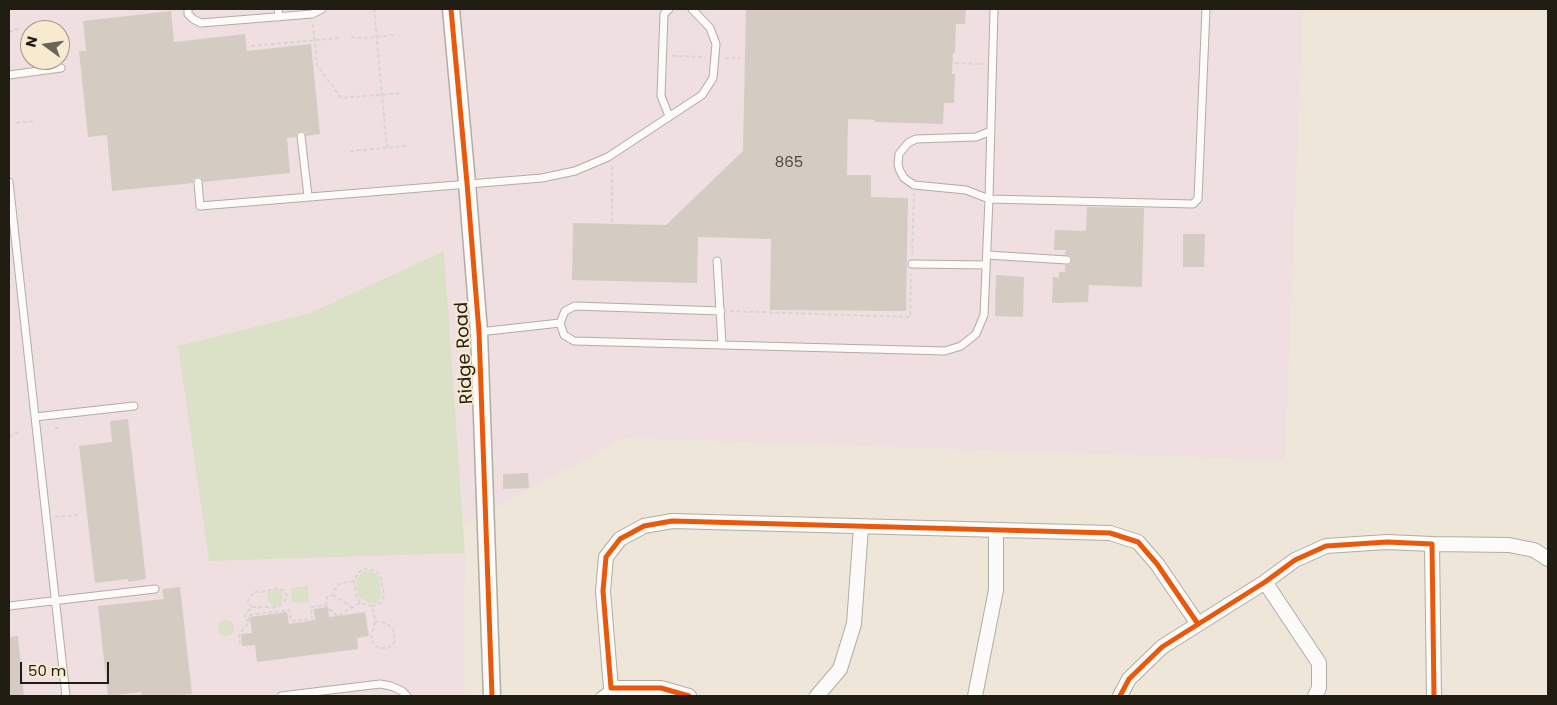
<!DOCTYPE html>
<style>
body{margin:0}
#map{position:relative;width:1557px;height:705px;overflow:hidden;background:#eee6d8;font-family:Poppins,sans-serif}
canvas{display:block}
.frame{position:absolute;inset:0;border:10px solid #221d13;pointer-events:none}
.north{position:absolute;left:20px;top:20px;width:50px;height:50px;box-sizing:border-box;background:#f8eace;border:1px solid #a29883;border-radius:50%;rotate:284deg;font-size:14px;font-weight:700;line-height:20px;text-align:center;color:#221d13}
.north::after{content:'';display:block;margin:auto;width:18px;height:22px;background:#696358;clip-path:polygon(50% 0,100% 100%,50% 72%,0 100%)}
.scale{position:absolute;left:20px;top:662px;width:89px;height:22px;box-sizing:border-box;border:2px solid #221d13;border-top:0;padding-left:6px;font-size:15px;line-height:18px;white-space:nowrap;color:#221d13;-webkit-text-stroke:4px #f8eace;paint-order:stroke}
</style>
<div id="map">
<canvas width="1557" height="705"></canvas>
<div class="frame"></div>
<div class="north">N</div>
<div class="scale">50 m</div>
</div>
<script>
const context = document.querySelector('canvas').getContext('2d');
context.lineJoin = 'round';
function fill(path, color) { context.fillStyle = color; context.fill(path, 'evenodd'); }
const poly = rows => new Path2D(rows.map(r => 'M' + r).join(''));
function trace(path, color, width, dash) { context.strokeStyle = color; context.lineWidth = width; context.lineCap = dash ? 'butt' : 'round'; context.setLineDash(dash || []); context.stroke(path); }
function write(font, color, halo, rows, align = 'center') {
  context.font = font + ' Poppins,sans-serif'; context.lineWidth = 4; context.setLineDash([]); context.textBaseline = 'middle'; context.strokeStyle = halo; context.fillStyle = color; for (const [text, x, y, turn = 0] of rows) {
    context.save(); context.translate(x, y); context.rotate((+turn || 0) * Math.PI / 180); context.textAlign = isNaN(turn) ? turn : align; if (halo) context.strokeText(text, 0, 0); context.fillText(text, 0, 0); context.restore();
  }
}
fill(poly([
 [9,9,1303,9,1285,460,624,438,463,525,444,251,310,313,178,346,209,561,465,553,464,696,9,696],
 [30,30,60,30,60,60,30,60]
]), '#efdfe1');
fill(poly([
 [444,251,465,553,209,561,178,346,310,313],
 [366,571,371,571,379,577,381,596,377,603,368,603,358,596,356,582,362,572],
 [308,586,309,602,292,603,291,588],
 '267 597a8 8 0 1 1 16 0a8 8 0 1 1-16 0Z',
 '218 628a8 8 0 1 1 16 0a8 8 0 1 1-16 0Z'
]), '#dae1c6');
fill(poly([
 [746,9,966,9,965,24,956,24,955,53,953,53,952,74,955,74,954,103,944,103,943,124,875,122,875,120,848,119,847,175,871,175,871,197,908,198,906,311,770,310,771,239,698,237,697,283,572,280,573,223,666,225,743,151],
 [171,11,174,42,245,34,247,51,311,44,320,134,306,136,305,132,301,131,297,132,296,137,287,138,290,173,203,182,201,177,197,177,193,179,193,183,112,191,107,135,88,137,79,51,86,51,83,21],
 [1087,207,1144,208,1142,287,1089,285,1088,302,1052,303,1053,277,1059,278,1059,272,1065,272,1065,265,1070,264,1072,260,1070,256,1065,255,1066,250,1054,250,1055,230,1086,231],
 [1183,234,1205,234,1204,267,1183,267],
 [996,275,1024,277,1023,317,995,316],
 [128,419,146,579,128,582,128,579,95,583,79,446,112,442,110,421],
 [528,473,529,488,503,489,503,474],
 [180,587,192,694,169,696,142,696,141,692,108,696,98,606,164,599,162,589],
 [328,607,329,617,365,612,369,636,357,638,358,649,257,662,255,645,242,646,241,634,252,633,250,617,287,612,289,624,315,620,314,609],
 [18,636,24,696,9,696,9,637]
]), '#d4ccc2');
const service = poly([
 [188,9,188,14,193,19,201,23,312,14,322,9],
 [278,9,279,17],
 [669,9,664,14,661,96,669,116],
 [9,75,61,68],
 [991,131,976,137,916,139,908,143,899,154,898,164,900,171,904,178,914,185,966,190,989,199,1193,204,1198,199,1206,9],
 [301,136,308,196],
 [9,182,66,696],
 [198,182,200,206,542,178,575,171,608,157,702,95,713,78,716,44,710,28,692,9],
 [987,255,1067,260],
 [717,261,722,344],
 [912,264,986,265],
 [560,323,565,311,575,306,721,311],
 [479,332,560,323,564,335,574,341,945,351,961,346,976,334,984,315,989,199,994,9],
 [35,417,134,406],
 [9,606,155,589],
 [281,696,380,684,391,686,402,691,407,696],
 [600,696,611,688]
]);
const minor = poly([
 [1432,544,1509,545,1534,550,1548,559],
 [1265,582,1319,663,1319,688,1315,696],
 [689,696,661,688,611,688,603,591,606,557,620,539,644,526,672,521,1110,533,1138,542,1157,564,1198,624],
 [817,696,840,669,854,624,861,527],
 [975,696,996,590,996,531],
 [1120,696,1129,679,1162,647,1265,582,1295,560,1326,546,1387,542,1432,544,1434,696]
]);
const tertiary = poly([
 [451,9,467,183,479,332,492,696]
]);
trace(service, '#b3aca1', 9);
trace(minor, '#b3aca1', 16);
trace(tertiary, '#b3aca1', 19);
trace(poly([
 [381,9,374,9,387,148],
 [313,24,317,65,341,98,401,93],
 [9,32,20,28],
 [351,37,365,38,395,35],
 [251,46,340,38],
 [672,56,705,57],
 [725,58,740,58],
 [955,63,983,64],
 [16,123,34,121],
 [350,151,406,146],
 [612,222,612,166],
 [912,255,914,194],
 [730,311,910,317,911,274],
 [55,428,59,428],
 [9,437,21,431],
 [55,517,79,515],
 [333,595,352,607],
 [360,603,356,595,354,581,359,572,364,569,370,569,377,572,381,578,384,596,380,603,372,606],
 [326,606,327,597,333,595,335,589,339,584,354,581],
 [252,607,248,603,248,600,254,592,267,591,278,588,284,591,287,596,286,600,279,606,273,607],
 [375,621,385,623,393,628,395,641,391,646,386,649,375,646,371,639,375,621],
 [249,622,245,619,246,613,252,607,273,607,275,611],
 [240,644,239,635,249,622,249,615,289,610,291,621,312,619,311,607,326,606,337,616,360,603,372,606,375,621]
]), '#d8d6d1', 2, [4, 2.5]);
trace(service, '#fcfbf9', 7);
trace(minor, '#fcfbf9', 14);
trace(tertiary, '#fcfbf9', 16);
trace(poly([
 [451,9,467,183,479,332,492,696],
 [689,696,661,688,611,688,603,591,606,557,620,539,644,526,672,521,1110,533,1138,542,1157,564,1198,624],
 [1120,696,1129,679,1162,647,1265,582,1295,560,1326,546,1387,542,1432,544,1434,696]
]), '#e8590c', 5);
write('15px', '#4e493f', null, [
 ["865",789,163]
]);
write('18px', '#221d13', '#f8eace', [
 ["Ridge Road",465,353,-93]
]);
</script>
